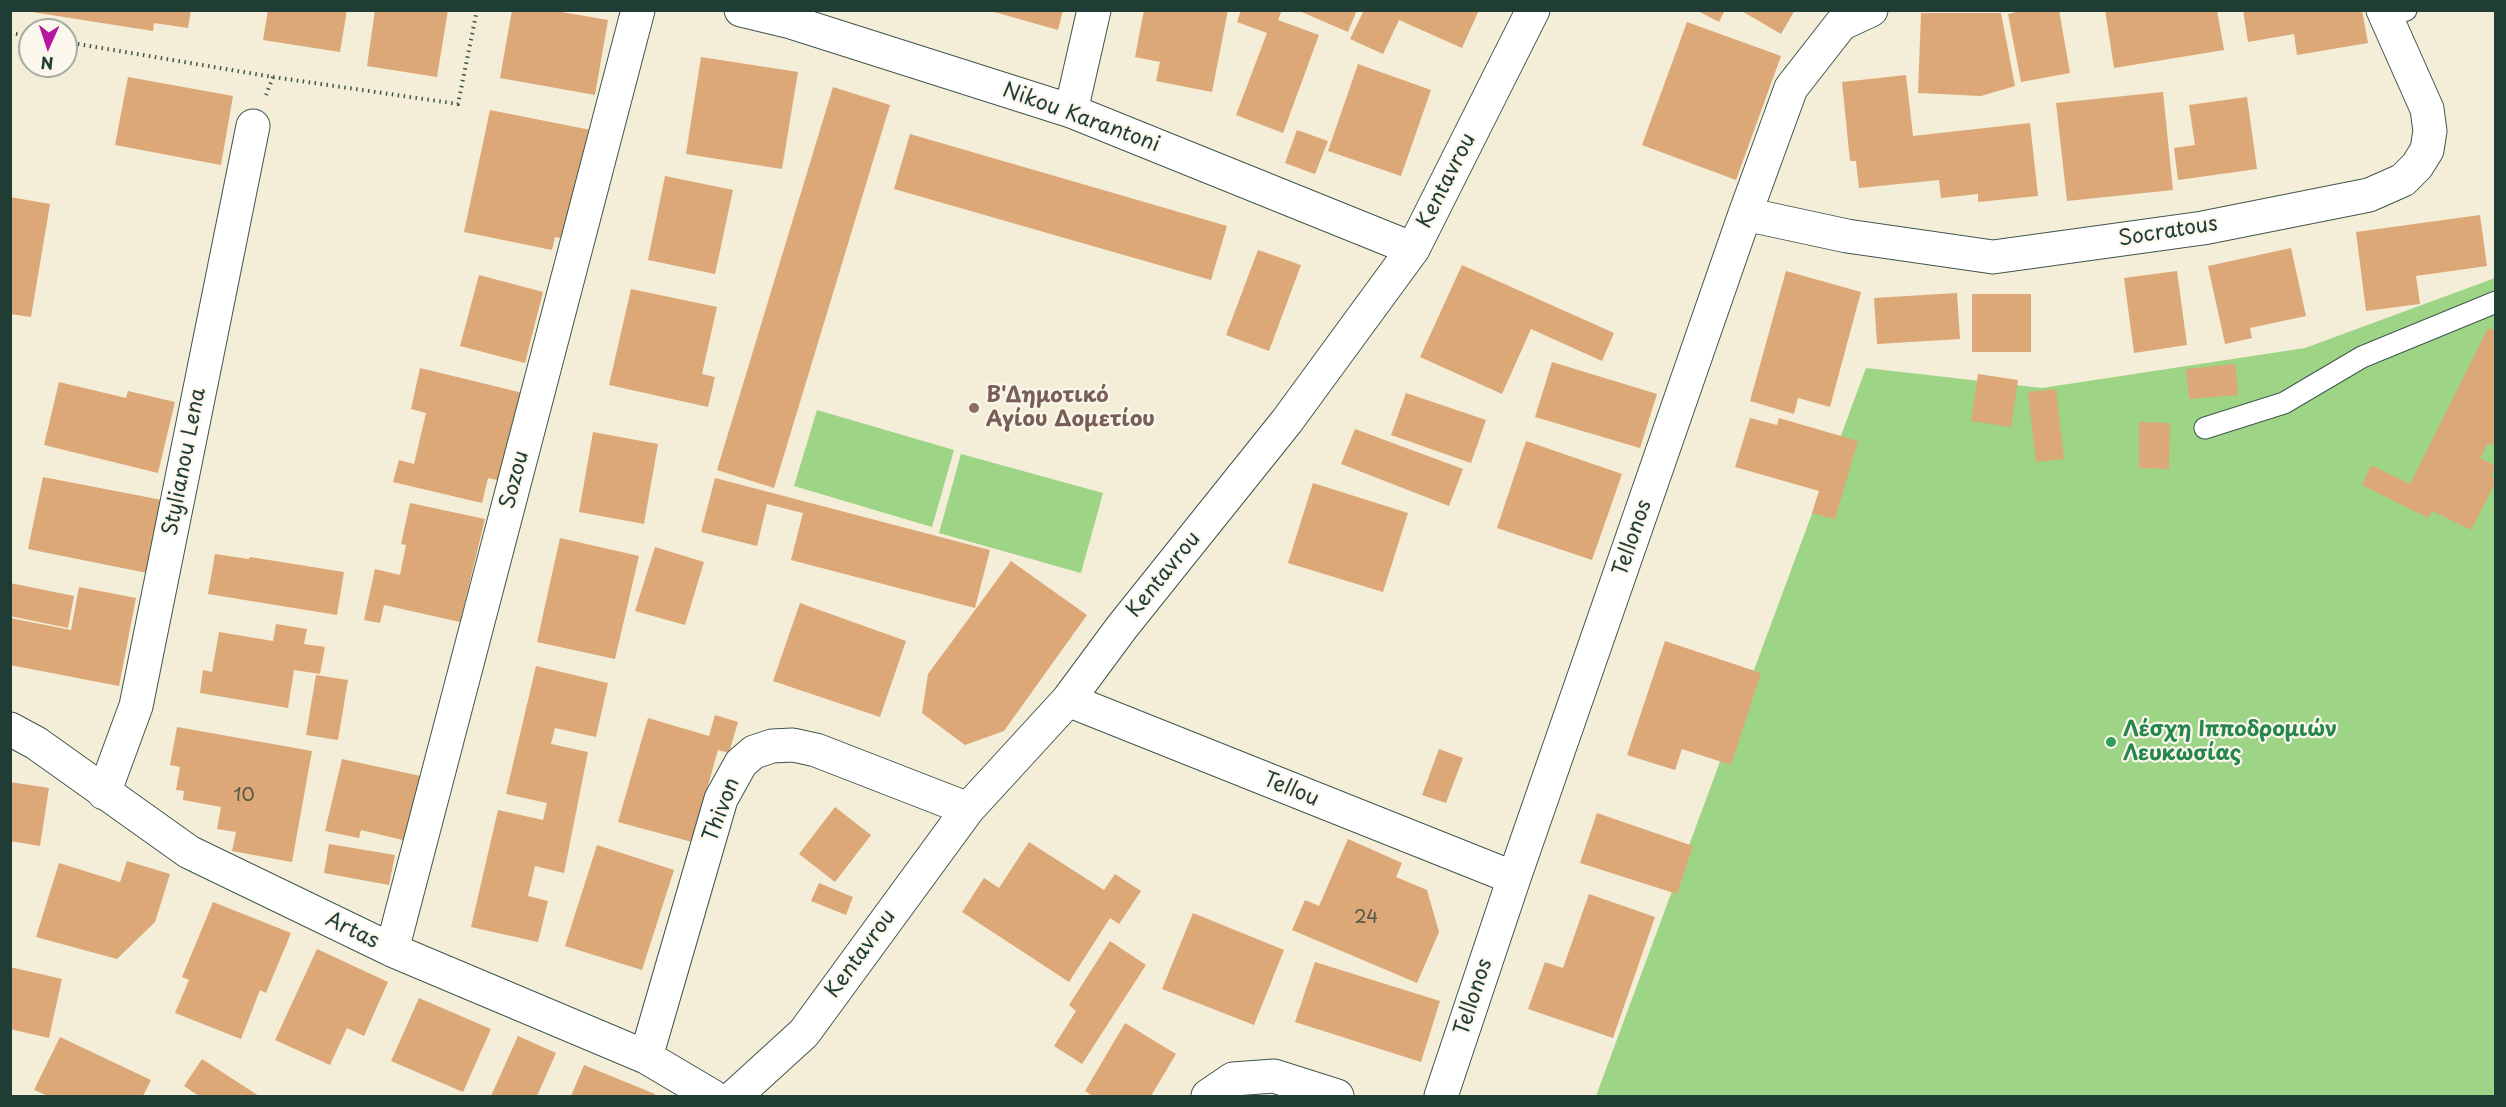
<!DOCTYPE html>
<meta charset="utf-8">
<style>
body{margin:0}
#map{position:relative;width:2506px;height:1107px;overflow:hidden;background:#f4edd7;font-family:"Playpen Sans",sans-serif}
canvas{display:block}
.frame{position:absolute;inset:0;border:12px solid #1f3d34;pointer-events:none}
.north{position:absolute;left:18px;top:18px;width:60px;height:60px;box-sizing:border-box;background:#fbf7ec;border:2px solid #a3ada2;border-radius:50%;rotate:183deg;font-size:16px;font-weight:700;line-height:24px;text-align:center;color:#1f3d34}
.north::after{content:'';display:block;margin:auto;width:21px;height:27px;background:#b5179e;clip-path:polygon(50% 0,100% 100%,50% 72%,0 100%)}
</style>
<div id="map">
<canvas width="2506" height="1107"></canvas>
<div class="frame"></div>
<div class="north">N</div>
</div>
<script>
const context = document.querySelector('canvas').getContext('2d');
context.lineJoin = 'round';
function fill(path, color) { context.fillStyle = color; context.fill(path, 'evenodd'); }
const poly = rows => new Path2D(rows.map(r => 'M' + r).join(''));
function trace(path, color, width, dash) { context.strokeStyle = color; context.lineWidth = width; context.lineCap = dash ? 'butt' : 'round'; context.setLineDash(dash || []); context.stroke(path); }
function write(font, color, halo, rows, align = 'center') {
  context.font = font + ' "Playpen Sans",sans-serif'; context.lineWidth = 4.5; context.setLineDash([]); context.textBaseline = 'middle'; context.strokeStyle = halo; context.fillStyle = color; for (const [text, x, y, turn = 0] of rows) {
    context.save(); context.translate(x, y); context.rotate((+turn || 0) * Math.PI / 180); context.textAlign = isNaN(turn) ? turn : align; if (halo) context.strokeText(text, 0, 0); context.fillText(text, 0, 0); context.restore();
  }
}
fill(poly([
 [2495,278,2495,1096,1596,1096,1866,368,2042,388,2305,348],
 [817,410,954,450,932,527,794,486],
 [961,454,1103,493,1081,573,939,533]
]), '#9ed486');
fill(poly([
 [19,10,191,10,188,28,154,23,153,31],
 [268,10,347,10,340,52,263,40],
 [375,10,448,10,437,77,367,66],
 [512,10,550,10,608,20,595,95,500,78],
 [987,10,1063,10,1058,30],
 [1144,10,1228,10,1212,92,1156,81,1160,62,1135,57],
 [1241,10,1282,10,1278,20,1319,35,1283,133,1236,115,1267,33,1237,22],
 [1297,10,1357,10,1348,32],
 [1364,10,1479,10,1462,48,1399,20,1383,54,1350,39],
 [1696,10,1725,10,1719,22],
 [1740,10,1795,10,1781,34],
 [2025,10,2059,10,2070,73,2021,82,2008,14],
 [2105,10,2217,10,2224,50,2114,68],
 [2243,10,2362,10,2368,43,2297,55,2294,34,2248,42],
 [1921,13,2001,13,2015,86,1981,96,1918,93],
 [1687,22,1781,56,1736,180,1642,145],
 [701,57,798,72,782,169,686,154],
 [1358,64,1431,90,1401,176,1328,151],
 [1906,75,1913,136,2030,123,2038,196,1978,202,1978,194,1941,198,1939,180,1859,188,1856,161,1850,161,1842,82],
 [128,77,233,96,221,165,115,145],
 [833,87,890,105,774,488,717,470],
 [2163,92,2173,190,2067,201,2056,103],
 [2247,97,2257,169,2178,180,2174,148,2195,145,2189,105],
 [490,110,601,132,575,241,555,237,552,250,464,232],
 [1297,130,1328,141,1315,174,1285,163],
 [910,134,1227,226,1211,280,894,189],
 [665,176,733,190,715,274,648,260],
 [10,197,50,204,31,317,10,314],
 [2480,215,2487,266,2416,276,2420,304,2366,311,2356,232],
 [2291,248,2306,316,2250,328,2252,338,2225,344,2208,266],
 [1258,250,1301,265,1269,351,1226,335],
 [1462,265,1614,333,1602,361,1531,329,1502,394,1420,357],
 [1786,271,1861,292,1830,407,1798,398,1794,414,1750,401],
 [2177,271,2187,345,2134,353,2124,278],
 [479,275,543,292,525,363,460,346],
 [631,289,717,307,702,374,715,377,708,407,609,385],
 [1957,293,1960,339,1877,344,1874,298],
 [1972,294,2031,294,2031,352,1972,352],
 [2488,328,2496,331,2496,447,2488,443,2480,458,2496,466,2491,476,2496,478,2496,481,2471,530,2432,511,2428,518,2362,485,2371,465,2410,484],
 [1552,362,1657,394,1640,448,1535,417],
 [2235,364,2238,395,2189,399,2186,369],
 [420,368,523,393,502,481,488,478,482,503,393,482,399,460,414,464,426,413,411,409],
 [1978,374,2018,380,2011,427,1971,421],
 [59,382,126,398,128,391,175,402,158,473,44,445],
 [2056,389,2064,459,2036,462,2028,392],
 [1406,393,1486,420,1471,463,1391,435],
 [1750,418,1777,425,1779,418,1858,441,1835,519,1812,513,1819,491,1735,467],
 [2139,422,2170,423,2169,469,2139,468],
 [1355,429,1463,469,1449,506,1341,464],
 [593,432,658,444,644,524,579,512],
 [1526,441,1622,474,1592,560,1497,528],
 [43,477,162,500,147,573,28,549],
 [715,478,990,550,975,608,791,560,803,513,767,504,757,546,701,532],
 [1313,483,1408,513,1383,592,1288,563],
 [410,503,485,519,460,622,384,605,380,623,364,620,375,569,400,575,406,545,401,544],
 [560,538,639,556,615,659,537,642],
 [655,547,704,562,685,625,635,611],
 [215,554,249,559,250,557,344,572,337,615,208,594],
 [1011,561,1087,615,1004,731,965,745,922,713,928,674],
 [10,583,74,596,68,628,10,616],
 [79,587,136,598,119,686,10,665,10,618,71,630],
 [800,603,906,641,880,717,773,681],
 [276,624,307,629,304,644,325,647,320,674,294,670,288,708,200,693,203,670,212,672,219,632,273,641],
 [1665,641,1761,673,1731,765,1682,749,1675,770,1627,755],
 [536,666,608,683,596,737,555,728,551,744,588,752,564,873,535,866,528,896,548,901,538,942,471,927,498,810,543,820,547,803,506,794],
 [316,675,348,680,338,740,306,735],
 [715,715,738,722,729,753,718,750,692,842,618,822,648,718,709,736],
 [177,727,312,751,292,862,232,851,236,832,217,829,221,807,183,800,184,791,176,790,180,767,170,765],
 [1439,749,1463,758,1446,803,1422,795],
 [342,759,430,778,415,843,361,830,359,838,325,831],
 [10,782,49,788,40,846,10,841],
 [835,807,871,835,835,882,799,854],
 [1597,813,1693,846,1677,894,1580,863],
 [1348,839,1402,863,1396,877,1427,890,1439,932,1417,983,1292,930,1305,900,1319,906],
 [1029,842,1104,890,1115,874,1141,891,1119,924,1110,918,1069,982,962,912,984,878,999,888],
 [329,844,395,855,389,885,324,873],
 [597,845,674,870,642,970,565,946],
 [127,861,170,874,155,922,117,959,36,937,59,863,120,882],
 [819,883,853,897,846,915,811,901],
 [1589,894,1655,917,1613,1038,1528,1009,1545,962,1563,968],
 [213,902,291,933,266,993,260,990,241,1039,175,1013,189,980,182,977],
 [1193,913,1284,950,1254,1025,1162,989],
 [1110,941,1146,965,1082,1064,1054,1046,1076,1011,1069,1005],
 [317,949,388,982,364,1036,347,1028,330,1065,275,1040],
 [1315,962,1440,1001,1421,1062,1295,1022],
 [10,967,62,979,49,1038,10,1029],
 [419,998,491,1029,463,1092,391,1061],
 [1125,1023,1176,1054,1151,1096,1093,1096,1085,1091],
 [518,1036,556,1053,537,1096,491,1096],
 [60,1037,151,1080,143,1096,48,1096,34,1090],
 [202,1059,259,1096,199,1096,184,1086],
 [584,1065,655,1094,655,1096,571,1096]
]), '#dda877');
const lane = poly([
 [2385,17,2406,10],
 [2205,428,2284,403,2362,357,2496,302]
]);
const street = poly([
 [741,10,791,22,1071,111,1413,249],
 [1071,111,1094,10],
 [1745,214,1847,236,1993,257,2203,228,2369,195,2403,180,2417,166,2427,150,2430,131,2427,109,2383,10],
 [1068,700,1514,878],
 [10,729,36,743,189,852,392,950,646,1057,712,1096],
 [104,793,136,706,253,126],
 [392,950,638,10],
 [646,1057,721,799,741,763,754,752,772,746,793,745,816,750,968,809],
 [735,1096,804,1033,968,809,1068,700,1122,627,1287,421,1413,249,1533,10],
 [1208,1096,1233,1079,1274,1076,1337,1096],
 [1441,1096,1514,878,1745,214,1791,88,1841,24,1871,10]
]);
trace(lane, '#3f574c', 23);
trace(street, '#3f574c', 35);
trace(poly([
 [10,33,30,36],
 [66,42,273,77,266,95],
 [273,77,458,104,477,10]
]), '#3f574c', 4, [1.5, 4.5]);
trace(lane, '#fff', 21);
trace(street, '#fff', 33);
for (const [x, y, r, color] of [
 [974,408,6,"#8d6e63"],
 [2111,742,6,"#2e9e5b"]
]) { const dot = new Path2D(); dot.arc(x, y, r, 0, 2 * Math.PI); context.fillStyle = color; context.fill(dot); trace(dot, '#fbf7ec', 2); }
write('18px', '#4e5845', null, [
 ["10",244,796],
 ["24",1366,918]
]);
write('21px', '#1f3d34', '#fbf7ec', [
 ["Nikou Karantoni",1081,118,20],
 ["Kentavrou",1447,181,-63],
 ["Socratous",2168,232,-9],
 ["Stylianou Lena",185,462,-79],
 ["Sozou",515,480,-75],
 ["Tellonos",1633,538,-71],
 ["Kentavrou",1164,575,-51],
 ["Tellou",1291,790,22],
 ["Thivon",722,810,-69],
 ["Artas",352,931,26],
 ["Kentavrou",861,954,-54],
 ["Tellonos",1474,997,-72]
]);
write('bold 21px', '#785e54', '#fbf7ec', [
 ["Β'Δημοτικό",986,396],
 ["Αγίου Δομετίου",986,420]
], 'left');
write('bold 21px', '#27864d', '#fbf7ec', [
 ["Λέσχη Ιπποδρομιών",2123,730],
 ["Λευκωσίας",2123,754]
], 'left');
</script>
